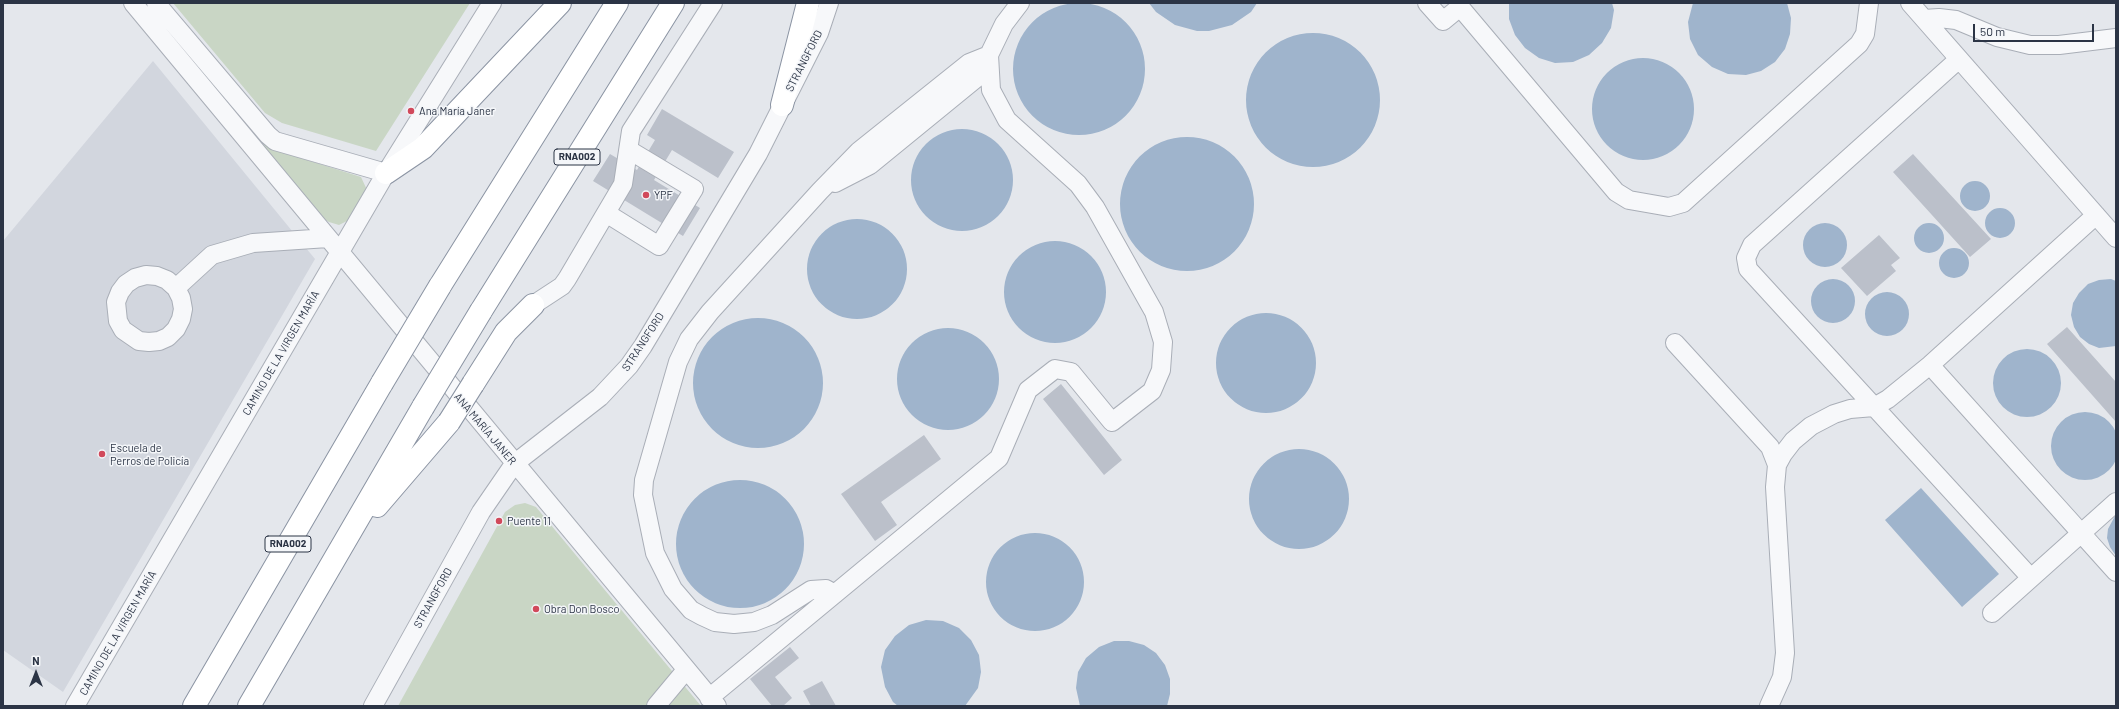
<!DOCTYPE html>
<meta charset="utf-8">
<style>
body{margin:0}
#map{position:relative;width:2119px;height:709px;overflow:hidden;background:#e4e7ec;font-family:Barlow,sans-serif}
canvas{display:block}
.frame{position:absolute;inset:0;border:4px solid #2b3445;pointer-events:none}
.north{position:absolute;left:16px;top:653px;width:40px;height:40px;-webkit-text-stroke:3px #f4f6f9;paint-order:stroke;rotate:0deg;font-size:11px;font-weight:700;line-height:16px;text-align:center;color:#2b3445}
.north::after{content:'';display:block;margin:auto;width:14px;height:18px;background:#2b3445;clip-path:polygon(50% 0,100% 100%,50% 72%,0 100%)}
.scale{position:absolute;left:1973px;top:24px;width:121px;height:18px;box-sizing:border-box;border:2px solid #2b3445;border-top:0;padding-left:5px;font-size:12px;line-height:14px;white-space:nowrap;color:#2b3445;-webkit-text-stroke:3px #f4f6f9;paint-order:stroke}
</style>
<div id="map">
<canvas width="2119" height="709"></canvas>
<div class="frame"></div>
<div class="north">N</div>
<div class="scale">50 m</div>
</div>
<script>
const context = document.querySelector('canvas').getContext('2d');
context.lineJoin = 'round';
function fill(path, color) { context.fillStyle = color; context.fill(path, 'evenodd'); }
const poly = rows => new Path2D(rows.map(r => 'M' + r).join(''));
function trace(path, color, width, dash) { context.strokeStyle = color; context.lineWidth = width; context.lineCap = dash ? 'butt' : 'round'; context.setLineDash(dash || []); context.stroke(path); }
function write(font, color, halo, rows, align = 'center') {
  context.font = font + ' Barlow,sans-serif'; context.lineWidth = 3; context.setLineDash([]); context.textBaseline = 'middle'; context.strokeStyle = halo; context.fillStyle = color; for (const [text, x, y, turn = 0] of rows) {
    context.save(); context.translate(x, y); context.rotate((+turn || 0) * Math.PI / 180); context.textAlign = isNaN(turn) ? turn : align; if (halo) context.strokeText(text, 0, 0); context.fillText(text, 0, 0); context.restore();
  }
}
fill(poly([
 [153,61,315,259,63,692,3,650,3,241]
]), '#d2d6de');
fill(poly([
 [173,3,470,3,376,151,282,123,265,113],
 [260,142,282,152,361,177,367,190,349,220,339,225,329,222,319,216],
 [525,503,536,507,701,706,398,706,505,512,515,505]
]), '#c9d6c5');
fill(poly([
 [1149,3,1257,3,1251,12,1232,25,1209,31,1197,31,1175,25,1156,12],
 [1509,3,1612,3,1614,10,1611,28,1602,43,1589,55,1573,62,1555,63,1539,58,1525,48,1515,35,1509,19],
 [1693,3,1787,3,1791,18,1790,34,1785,49,1775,62,1761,71,1746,75,1728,74,1712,67,1698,55,1690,39,1688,22],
 '1013 69a66 66 0 1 1 132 0a66 66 0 1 1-132 0Z',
 '1246 100a67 67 0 1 1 134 0a67 67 0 1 1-134 0Z',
 '1592 109a51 51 0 1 1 102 0a51 51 0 1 1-102 0Z',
 '911 180a51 51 0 1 1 102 0a51 51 0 1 1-102 0Z',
 '1120 204a67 67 0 1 1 134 0a67 67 0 1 1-134 0Z',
 '1960 196a15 15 0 1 1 30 0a15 15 0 1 1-30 0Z',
 '1985 223a15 15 0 1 1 30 0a15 15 0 1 1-30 0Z',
 '807 269a50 50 0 1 1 100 0a50 50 0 1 1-100 0Z',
 '1914 238a15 15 0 1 1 30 0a15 15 0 1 1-30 0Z',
 '1803 245a22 22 0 1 1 44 0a22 22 0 1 1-44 0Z',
 '1004 292a51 51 0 1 1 102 0a51 51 0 1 1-102 0Z',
 '1939 263a15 15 0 1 1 30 0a15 15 0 1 1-30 0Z',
 [2111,279,2116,281,2116,346,2099,348,2089,344,2080,337,2074,327,2071,315,2073,303,2079,293,2088,284,2099,280],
 '1811 301a22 22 0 1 1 44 0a22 22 0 1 1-44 0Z',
 '1865 314a22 22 0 1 1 44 0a22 22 0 1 1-44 0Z',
 '1216 363a50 50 0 1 1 100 0a50 50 0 1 1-100 0Z',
 '693 383a65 65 0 1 1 130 0a65 65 0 1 1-130 0Z',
 '897 379a51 51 0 1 1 102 0a51 51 0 1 1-102 0Z',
 '1993 383a34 34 0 1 1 68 0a34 34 0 1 1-68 0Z',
 '2051 446a34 34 0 1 1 68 0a34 34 0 1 1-68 0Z',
 '1249 499a50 50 0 1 1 100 0a50 50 0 1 1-100 0Z',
 '676 544a64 64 0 1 1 128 0a64 64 0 1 1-128 0Z',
 [1921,488,1999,574,1962,607,1885,520],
 [2116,514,2116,556,2110,547,2107,538,2108,529],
 '986 582a49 49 0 1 1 98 0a49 49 0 1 1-98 0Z',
 [926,620,943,621,959,628,971,640,979,655,981,672,978,688,965,706,898,706,893,702,885,687,881,667,885,650,895,636,909,625],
 [1114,641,1129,641,1144,645,1156,653,1165,665,1170,679,1170,694,1167,706,1080,706,1076,688,1078,672,1086,658,1099,647]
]), '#9fb4cc');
fill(poly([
 [662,109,734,152,718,178,672,150,654,180,700,208,683,236,593,181,610,154,637,170,655,140,647,135],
 [1913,154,1991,239,1970,257,1893,172],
 [1879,235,1900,258,1891,265,1896,271,1867,296,1841,268],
 [2067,327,2116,382,2116,422,2047,344],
 [1061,384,1122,460,1104,475,1043,399],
 [924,435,941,459,881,502,897,525,875,541,841,494],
 [790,647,799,658,775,677,792,698,783,706,772,706,750,679],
 [822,681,836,706,811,706,803,691]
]), '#bbc0ca');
const minor = poly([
 [133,3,717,706],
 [156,3,268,135,275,141,386,173],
 [1427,3,1443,21,1460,7,1616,192,1629,200,1669,207,1683,203,1859,44,1865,34,1869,3],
 [1910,3,2116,238],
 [1924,19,1939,18,1956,20,1997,37,2030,45,2059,45,2116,38],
 [1959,59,1752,245,1746,258,1748,269,2031,578],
 [835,183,870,165,979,76,988,56],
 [606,213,659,246,694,189,629,150],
 [176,288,181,298,183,309,181,319,176,329,168,337,159,341,149,342,139,341,123,330,118,321,116,302,120,292,126,284,135,278,146,275,157,276,167,280,176,288,212,255,253,243,328,238],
 [533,305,562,286,567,279,623,184,631,131,713,3],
 [1675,343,1770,447,1777,465,1775,487,1785,653,1782,677,1769,706],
 [1930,365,2116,572],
 [1777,465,1783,454,1793,441,1811,426,1834,414,1850,409,1874,407,1888,399,1930,365,2096,215],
 [835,594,826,589,811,590,772,615,754,622,734,624,715,622,702,616,691,610,673,589,655,553,643,495,644,480,678,362,689,339,710,312,820,191,859,151,969,63,989,55],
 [1992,613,2116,502],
 [709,698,999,458,1028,390,1055,369,1071,372,1112,422,1152,391,1161,370,1163,342,1154,312,1095,207,1078,184,1007,120,991,90,989,55,1004,24,1020,3],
 [75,706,386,173,492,3],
 [373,706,481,512,514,464,600,397,629,366,643,346,758,154,819,33,829,3],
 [656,706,686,670]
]);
const highway = poly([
 [782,105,808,3],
 [386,173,423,148,560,3],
 [440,286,617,3],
 [481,311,673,3],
 [473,384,506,332,533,305],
 [377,506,449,422],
 [194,706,382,383],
 [249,706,423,407]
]);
trace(minor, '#a9aeb7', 20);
trace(highway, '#8b94a3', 24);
trace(minor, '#f7f8fa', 18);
trace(highway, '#fff', 22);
const highwayBridge = poly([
 [382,383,440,286],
 [423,407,481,311],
 [449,422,473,384]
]);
trace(highwayBridge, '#8b94a3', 24, []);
trace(highwayBridge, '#fff', 22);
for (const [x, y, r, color] of [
 [411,111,4,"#d1495b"],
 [646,195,4,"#d1495b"],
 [102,454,4,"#d1495b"],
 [499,521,4,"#d1495b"],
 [536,609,4,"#d1495b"]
]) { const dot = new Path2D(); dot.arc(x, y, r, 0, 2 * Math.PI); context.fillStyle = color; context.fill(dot); trace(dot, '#f4f6f9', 1.5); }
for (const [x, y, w] of [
 [577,157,46],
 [288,544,46]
]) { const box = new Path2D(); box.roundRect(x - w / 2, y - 8, w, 16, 3); context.fillStyle = '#f4f6f9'; context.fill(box); trace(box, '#2b3445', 1); }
write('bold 10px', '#2b3445', null, [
 ["RNA002",577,157],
 ["RNA002",288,544]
]);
write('11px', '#2b3445', '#f4f6f9', [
 ["STRANGFORD",804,61,-63],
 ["STRANGFORD",643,342,-57],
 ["CAMINO DE LA VIRGEN MARÍA",281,353,-60],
 ["ANA MARÍA JANER",485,429,50],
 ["STRANGFORD",433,598,-61],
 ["CAMINO DE LA VIRGEN MARÍA",118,633,-60]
]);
write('11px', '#2b3445', '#f4f6f9', [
 ["Ana María Janer",419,111],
 ["YPF",654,195],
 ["Escuela de",110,448],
 ["Perros de Policía",110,461],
 ["Puente 11",507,521],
 ["Obra Don Bosco",544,609]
], 'left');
</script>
